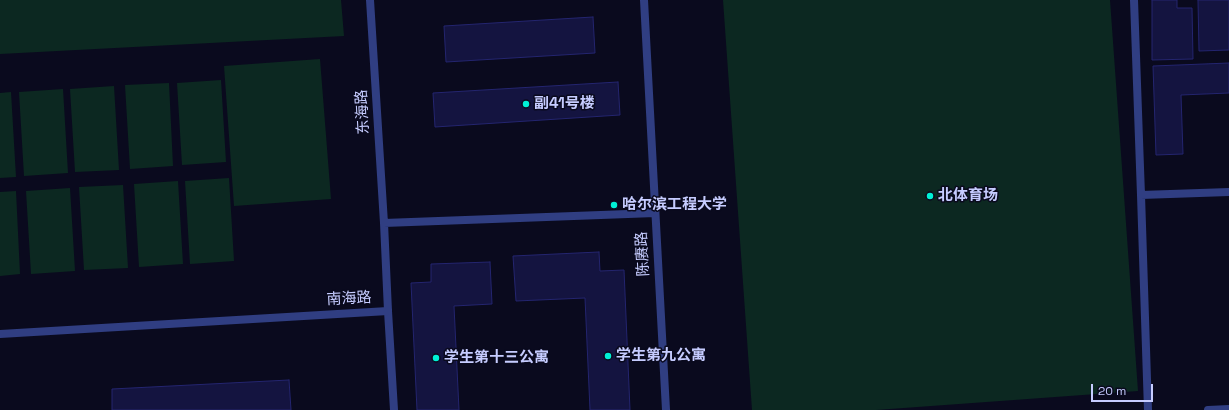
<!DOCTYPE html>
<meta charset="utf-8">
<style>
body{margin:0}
#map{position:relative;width:1229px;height:410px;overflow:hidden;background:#0a0a1e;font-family:"Space Grotesk",sans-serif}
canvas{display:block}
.scale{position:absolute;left:1091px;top:384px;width:62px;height:18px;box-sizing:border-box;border:2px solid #c6ccff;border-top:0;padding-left:5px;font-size:12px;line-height:14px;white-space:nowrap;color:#c6ccff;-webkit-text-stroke:3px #0a0a1e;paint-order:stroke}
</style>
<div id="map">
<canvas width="1229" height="410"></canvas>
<div class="scale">20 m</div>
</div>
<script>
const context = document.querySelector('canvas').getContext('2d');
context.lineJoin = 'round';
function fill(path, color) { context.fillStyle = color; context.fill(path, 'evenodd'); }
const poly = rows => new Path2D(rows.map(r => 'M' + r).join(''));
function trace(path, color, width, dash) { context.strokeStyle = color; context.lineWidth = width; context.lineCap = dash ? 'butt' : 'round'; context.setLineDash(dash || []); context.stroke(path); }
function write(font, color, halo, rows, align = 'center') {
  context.font = font + ' "Space Grotesk","Noto Sans SC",sans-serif'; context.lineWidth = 3; context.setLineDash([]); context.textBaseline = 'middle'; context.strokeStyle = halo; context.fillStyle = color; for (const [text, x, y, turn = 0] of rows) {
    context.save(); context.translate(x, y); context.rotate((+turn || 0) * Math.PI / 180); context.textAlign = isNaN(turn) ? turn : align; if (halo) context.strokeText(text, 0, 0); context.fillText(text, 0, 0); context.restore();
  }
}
fill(poly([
 [0,0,341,0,344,36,0,54],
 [723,0,1110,0,1138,391,876,410,752,410],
 [320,59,331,199,234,206,224,66],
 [221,80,226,162,182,165,177,83],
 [169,83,173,166,130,169,125,85],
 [114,86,119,170,75,172,70,89],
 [63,89,68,173,24,176,19,92],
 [11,92,16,177,0,178,0,93],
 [229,178,234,261,190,264,185,181],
 [178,181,183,264,139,267,134,184],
 [123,185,128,268,84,270,79,187],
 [70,188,75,271,31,274,26,191],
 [16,191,20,274,0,276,0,192]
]), '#0c2821');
const building = poly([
 [1152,0,1177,0,1177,8,1192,8,1193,59,1152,60,1152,0],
 [1198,0,1229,0,1229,50,1199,51,1198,0],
 [593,17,595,53,446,62,444,26,593,17],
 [1229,63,1229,93,1181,95,1183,154,1156,155,1153,66,1229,63],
 [618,82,620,115,435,127,433,93,618,82],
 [599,252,600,271,624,270,630,410,590,410,585,298,516,301,513,256,599,252],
 [490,262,492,304,454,306,459,410,417,410,411,283,431,282,431,264,490,262],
 [289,380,291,410,112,410,112,389,289,380]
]);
fill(building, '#141440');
trace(building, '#24256f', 1);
trace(poly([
 [1134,0,1141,195,1229,192],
 [1141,195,1148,410],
 [388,311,394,410],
 [1208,410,1229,409]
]), '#303e82', 8);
trace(poly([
 [370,0,384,223],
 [644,0,666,410],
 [0,334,388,311,384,223,655,213]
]), '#303e82', 8);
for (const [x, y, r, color] of [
 [526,104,4,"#00f1d6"],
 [930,196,4,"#00f1d6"],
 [614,205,4,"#00f1d6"],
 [608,356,4,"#00f1d6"],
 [436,358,4,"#00f1d6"]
]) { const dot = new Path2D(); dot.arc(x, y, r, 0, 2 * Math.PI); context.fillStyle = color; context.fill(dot); trace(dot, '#0a0a1e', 1.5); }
write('bold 15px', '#c6ccff', '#0a0a1e', [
 ["副41号楼",534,104],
 ["北体育场",938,196],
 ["哈尔滨工程大学",622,205],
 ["学生第九公寓",616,356],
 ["学生第十三公寓",444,358]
], 'left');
write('15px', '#c6ccff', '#0a0a1e', [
 ["东海路",363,112,-93],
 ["陈赓路",643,254,-93],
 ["南海路",349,299,-3]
]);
</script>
